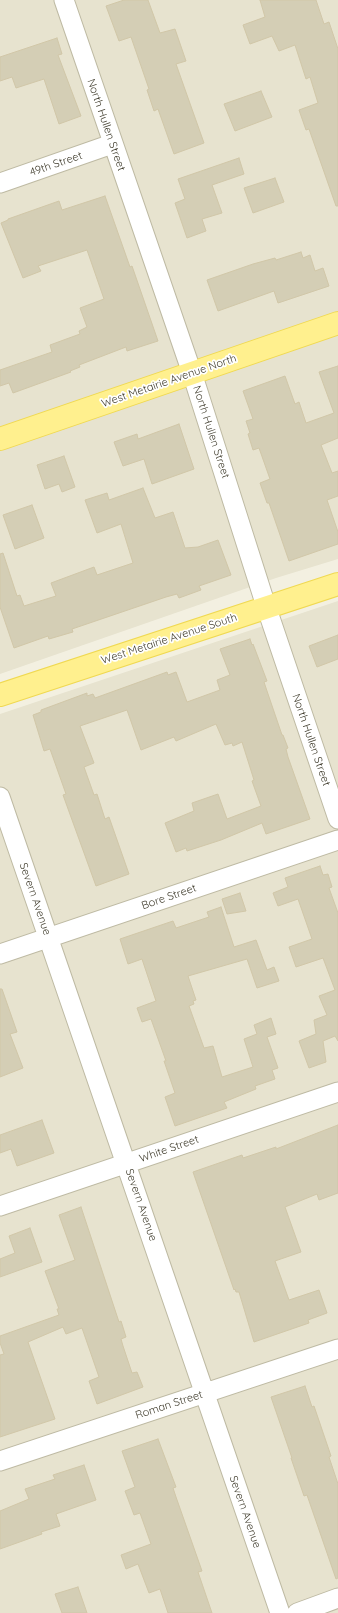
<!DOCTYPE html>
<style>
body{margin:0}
canvas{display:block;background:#f3f0e1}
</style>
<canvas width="338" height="1613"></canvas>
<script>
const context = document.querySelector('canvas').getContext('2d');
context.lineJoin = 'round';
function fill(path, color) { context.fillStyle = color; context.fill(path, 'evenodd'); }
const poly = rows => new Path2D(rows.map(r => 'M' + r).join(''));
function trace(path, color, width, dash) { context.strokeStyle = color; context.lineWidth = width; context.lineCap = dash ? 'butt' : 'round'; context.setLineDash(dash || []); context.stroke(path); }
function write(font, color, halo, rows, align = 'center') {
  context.font = font + ' Quicksand,sans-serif'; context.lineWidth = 3.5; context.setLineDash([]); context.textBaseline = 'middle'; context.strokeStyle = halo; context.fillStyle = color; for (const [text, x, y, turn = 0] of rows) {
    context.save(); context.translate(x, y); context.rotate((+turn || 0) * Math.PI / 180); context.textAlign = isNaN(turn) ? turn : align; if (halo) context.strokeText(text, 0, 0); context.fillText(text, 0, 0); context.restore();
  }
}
fill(poly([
 [0,0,338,0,338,559,276,578,0,674],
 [338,601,338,1613,0,1613,0,714]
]), '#e7e3cf');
const building = poly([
 [124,0,148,0,160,33,175,29,186,61,176,64,204,143,174,154,158,109,154,111,147,90,149,89,131,37,119,41,106,6,124,0],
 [260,0,316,0,324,24,329,22,338,49,338,206,336,206,309,129,306,130,299,110,318,103,310,77,306,79,295,45,279,51,272,36,250,44,243,25,265,17,260,0],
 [57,38,62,54,58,55,81,116,59,124,44,79,16,88,12,77,0,81,0,57,57,38],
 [261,91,272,117,235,131,224,104,261,91],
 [239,158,244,174,212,185,222,213,202,219,206,231,187,238,175,203,185,199,178,179,239,158],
 [275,178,284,202,253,213,244,188,275,178],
 [105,196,130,267,132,266,158,341,127,351,126,347,79,365,80,367,70,371,71,372,13,393,9,383,0,386,0,370,52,352,50,345,80,334,79,331,87,327,80,308,104,299,87,250,38,266,41,271,23,278,1,223,8,220,8,219,59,201,62,210,105,196],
 [301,252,303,258,310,255,315,271,323,268,329,286,278,303,274,291,218,311,207,280,253,264,275,258,276,260,301,252],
 [338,366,338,438,321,445,332,473,338,471,338,496,327,500,338,532,338,544,289,561,269,503,267,503,260,483,270,479,259,448,253,450,248,434,250,433,246,421,253,419,243,391,285,376,295,404,299,402,306,423,334,413,319,372,338,366],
 [179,424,194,469,152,484,144,459,123,466,114,442,137,434,138,439,179,424],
 [64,456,75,487,62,492,59,484,45,489,37,465,64,456],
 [143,488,155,518,173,512,185,548,198,547,218,540,231,575,199,586,201,590,179,598,177,594,166,597,72,629,73,632,49,639,48,636,14,648,0,607,0,554,3,553,17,596,20,595,24,606,56,596,51,583,94,567,97,575,133,563,121,524,97,533,85,500,107,493,109,500,143,488],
 [32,505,44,538,15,549,3,515,32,505],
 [338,635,338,659,317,667,309,646,338,635],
 [250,639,252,645,253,644,267,681,264,682,267,691,282,735,283,735,288,748,286,749,288,757,310,819,266,834,262,823,221,840,187,851,186,848,176,852,165,823,194,811,192,803,218,794,227,819,261,806,252,781,254,780,242,742,233,746,232,743,225,745,216,724,176,741,174,737,141,750,127,710,80,726,94,763,84,767,94,795,97,794,105,819,109,817,129,874,96,886,63,795,66,794,50,749,44,751,33,715,41,712,41,710,87,693,87,696,93,694,95,698,167,672,168,675,176,672,187,702,220,690,217,680,230,675,220,649,250,639],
 [320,866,323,875,328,874,332,887,329,888,338,913,338,1041,335,1036,323,1041,326,1062,309,1068,299,1041,316,1034,314,1020,327,1015,319,996,335,990,323,958,296,967,289,947,312,939,298,899,278,906,273,893,288,887,285,878,320,866],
 [240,893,246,911,227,914,222,899,240,893],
 [221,907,234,947,256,940,267,970,274,967,279,981,257,988,247,959,188,976,196,1000,193,1001,194,1004,189,1006,204,1048,213,1046,222,1077,253,1067,244,1039,257,1034,254,1025,271,1018,276,1034,267,1037,278,1068,272,1070,275,1079,255,1086,256,1089,224,1102,227,1108,175,1126,165,1097,175,1093,164,1061,166,1061,151,1019,142,1022,137,1008,156,1001,142,959,128,964,120,939,173,921,176,928,209,917,207,912,221,907],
 [0,989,2,989,17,1032,10,1034,23,1068,0,1077,0,989],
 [42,1120,54,1153,17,1166,11,1149,0,1153,0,1135,42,1120],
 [338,1125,338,1193,319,1200,317,1194,285,1207,301,1252,275,1261,289,1300,319,1290,327,1313,308,1320,309,1323,254,1342,239,1292,236,1292,235,1289,234,1290,193,1172,242,1155,243,1158,276,1147,276,1149,338,1125],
 [81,1207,119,1322,121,1321,126,1337,121,1339,123,1346,132,1373,137,1372,143,1387,97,1404,89,1381,99,1377,82,1328,66,1334,63,1327,28,1342,55,1419,0,1437,0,1355,4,1354,0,1343,0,1336,59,1315,57,1309,59,1309,45,1271,75,1260,59,1215,81,1207],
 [30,1228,42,1262,0,1277,0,1259,15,1253,9,1236,30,1228],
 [305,1386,312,1407,314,1406,331,1456,329,1457,338,1484,338,1578,336,1579,307,1495,304,1496,291,1458,292,1458,271,1397,305,1386],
 [158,1439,176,1487,173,1488,176,1497,202,1571,198,1572,212,1613,168,1613,160,1589,149,1593,138,1564,126,1569,121,1555,151,1544,140,1513,134,1515,125,1491,135,1487,122,1451,158,1439],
 [84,1465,96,1500,56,1514,60,1526,41,1532,42,1534,0,1549,0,1511,29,1499,25,1489,55,1479,53,1475,84,1465],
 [78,1587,87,1613,62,1613,55,1594,78,1587]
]);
fill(building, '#d4ceb5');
trace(building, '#d1c7a8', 1);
const minor = poly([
 [64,0,192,373,266,606,338,819],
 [0,183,112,144],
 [0,797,280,1613],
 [0,954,338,840],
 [0,1206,338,1092],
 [0,1461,338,1349],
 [297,1613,338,1598]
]);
const major = poly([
 [0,439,338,323],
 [0,695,338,584]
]);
trace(minor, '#bebaa3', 21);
trace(major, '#f0d952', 24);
trace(minor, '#fff', 19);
trace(major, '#fff08e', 22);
write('11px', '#444031', '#fff', [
 ["North Hullen Street",106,125,71],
 ["49th Street",56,164,-19],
 ["West Metairie Avenue North",169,381,-19],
 ["North Hullen Street",211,432,72],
 ["West Metairie Avenue South",169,639,-18],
 ["North Hullen Street",311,740,71],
 ["Bore Street",169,897,-19],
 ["Severn Avenue",35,899,71],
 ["White Street",169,1149,-19],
 ["Severn Avenue",141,1205,71],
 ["Roman Street",169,1405,-18],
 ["Severn Avenue",245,1512,71]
]);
</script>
